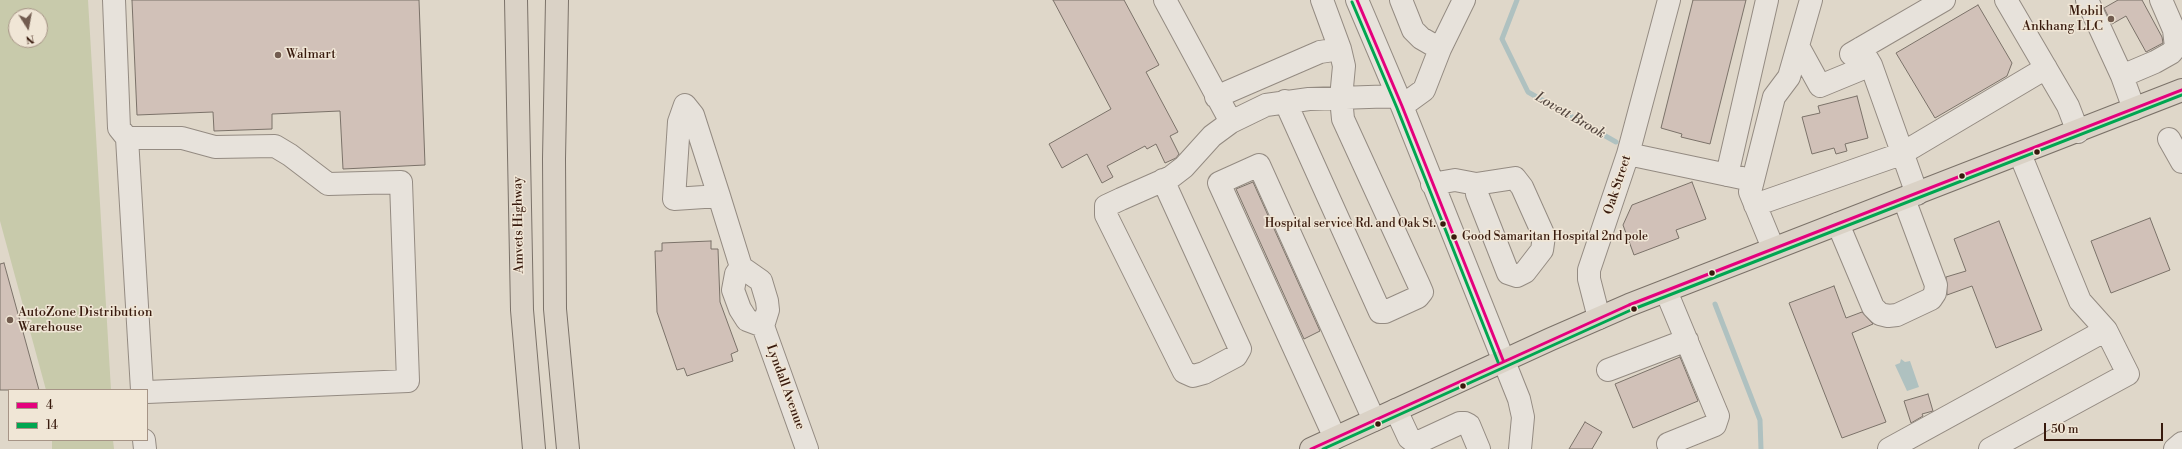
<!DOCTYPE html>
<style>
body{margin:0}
#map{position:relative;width:2182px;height:449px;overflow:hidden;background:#dfd7c9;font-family:"Libre Bodoni",serif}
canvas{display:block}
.legend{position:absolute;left:8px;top:389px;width:140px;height:52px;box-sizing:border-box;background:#f0e6d6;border:1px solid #a69486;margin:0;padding:5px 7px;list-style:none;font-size:12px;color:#381a0d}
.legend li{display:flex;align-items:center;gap:8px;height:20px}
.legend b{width:20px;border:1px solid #a69486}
.north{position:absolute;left:8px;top:8px;width:40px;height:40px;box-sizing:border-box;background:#f0e6d6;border:1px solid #a69486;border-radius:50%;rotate:169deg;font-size:11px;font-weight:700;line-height:16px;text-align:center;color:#381a0d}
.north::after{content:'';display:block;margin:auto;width:14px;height:18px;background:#725c4f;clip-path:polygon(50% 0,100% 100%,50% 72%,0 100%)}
.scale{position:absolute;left:2044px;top:423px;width:119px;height:18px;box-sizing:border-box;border:2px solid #381a0d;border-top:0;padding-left:5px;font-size:12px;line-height:14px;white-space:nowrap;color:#381a0d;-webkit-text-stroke:3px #f0e6d6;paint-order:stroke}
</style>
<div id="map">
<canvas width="2182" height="449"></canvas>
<ul class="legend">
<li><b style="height:5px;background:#e5007d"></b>4</li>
<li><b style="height:5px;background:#00a651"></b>14</li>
</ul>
<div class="north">N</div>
<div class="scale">50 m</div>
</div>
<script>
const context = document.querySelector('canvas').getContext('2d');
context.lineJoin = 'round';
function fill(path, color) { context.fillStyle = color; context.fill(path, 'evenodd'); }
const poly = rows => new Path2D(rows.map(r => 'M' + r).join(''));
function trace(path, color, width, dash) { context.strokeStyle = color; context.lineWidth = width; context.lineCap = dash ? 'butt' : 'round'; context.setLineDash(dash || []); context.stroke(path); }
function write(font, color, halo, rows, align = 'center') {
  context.font = font + ' "Libre Bodoni",serif'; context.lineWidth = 3; context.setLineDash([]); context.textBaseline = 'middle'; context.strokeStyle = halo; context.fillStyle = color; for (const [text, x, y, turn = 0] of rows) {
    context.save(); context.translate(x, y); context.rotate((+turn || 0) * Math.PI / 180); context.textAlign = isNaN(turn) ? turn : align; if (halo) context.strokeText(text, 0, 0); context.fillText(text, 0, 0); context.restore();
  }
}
fill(poly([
 [0,0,88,0,111,390,46,390,0,221],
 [16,16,40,16,40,40,16,40],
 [52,440,113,440,114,449,52,449]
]), '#c8caab');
fill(poly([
 [1901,359,1905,362,1910,361,1919,387,1907,391,1895,365,1900,363]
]), '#afc1c0');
trace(poly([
 [1517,0,1502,39,1528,92,1616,142],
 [1715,304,1760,420,1761,449]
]), '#afc1c0', 5);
const building = poly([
 [132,0,419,0,425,165,343,169,340,111,272,114,272,129,214,131,213,112,137,115,132,0],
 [1053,0,1124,0,1159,65,1146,72,1178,132,1170,136,1179,154,1176,158,1165,163,1156,144,1147,149,1145,146,1107,166,1113,177,1102,183,1087,154,1062,168,1049,144,1111,109,1053,0],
 [1693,0,1746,0,1710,144,1681,137,1682,134,1661,128,1693,0],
 [2118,0,2142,0,2162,37,2163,43,2146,52,2126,16,2112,24,2104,8,2118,0],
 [1978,5,2012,63,2007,76,1935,118,1896,53,1978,5],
 [1857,96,1868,138,1845,144,1847,151,1836,154,1834,148,1812,154,1802,117,1820,113,1818,106,1857,96],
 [1253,182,1320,331,1304,339,1236,189,1253,182],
 [1692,182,1706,219,1676,230,1679,238,1634,255,1623,225,1632,205,1692,182],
 [2150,218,2170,270,2111,293,2091,241,2150,218],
 [1999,221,2042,330,1996,348,1972,286,1947,295,1946,277,1966,271,1954,239,1999,221],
 [711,241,711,249,718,249,720,302,738,351,731,354,733,361,687,376,684,368,677,370,657,312,655,251,662,251,662,243,711,241],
 [4,263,39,390,0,390,0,264,4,263],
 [1834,286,1846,318,1862,312,1873,324,1852,333,1886,422,1842,438,1789,303,1834,286],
 [1680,357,1698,401,1633,428,1615,384,1680,357],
 [1928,394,1933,411,1922,414,1923,416,1911,423,1904,401,1928,394],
 [1585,422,1602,432,1592,449,1569,449,1585,422]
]);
fill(building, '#d1c1b8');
trace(building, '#7b7269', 1);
const minor = poly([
 [114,0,119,128,127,138],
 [1165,0,1231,122],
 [1357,0,1402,106,1519,399,1523,417,1520,449],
 [1401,0,1413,30,1421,38,1440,49],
 [2006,0,2068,106,2078,132],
 [2087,0,2122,76],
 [1798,46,1820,86,1871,65],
 [1861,48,1871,65,1917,194],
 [1851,54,1944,0],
 [1216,97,1320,52,1340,49],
 [1285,101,1380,312,1385,312,1418,297,1422,292,1419,285,1343,119,1341,98,1344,66,1340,49,1322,0],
 [1402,106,1424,90,1440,49,1464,0],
 [2134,109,2122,76,2155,62,2171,53,2176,47,2174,30,2161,0],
 [2169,139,2182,162],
 [1628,154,1742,178],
 [1727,175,1767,0],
 [1163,180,1240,349,1236,356,1204,373,1193,376,1184,372,1106,215,1106,206,1121,199,1171,177,1184,167,1212,136,1231,122,1266,105,1309,99,1398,96],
 [1432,184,1455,180,1476,184,1515,178,1522,187,1544,236,1542,250,1525,272,1517,276,1508,273,1477,194,1476,184],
 [719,196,674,199,679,122,685,105,693,115,719,196,741,267,761,281,767,301,768,310,763,326,807,449],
 [1755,205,1901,154,2046,68],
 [1838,224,1873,307,1880,314,1888,316,1897,315,1931,299,1935,293,1936,285,1904,199],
 [1773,248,1750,192,1774,97,1789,77,1811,0],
 [741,267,736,274,733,290,740,309,747,320,763,326],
 [1666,291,1718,416,1715,425,1668,444],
 [1599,318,1589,279,1589,270,1628,154,1669,0],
 [1608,370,1687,340],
 [142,390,127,138,182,138,215,147,275,146,290,155,328,184,401,182,408,381,147,392],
 [1396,410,1409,438,1413,441,1421,441,1460,423,1465,423,1469,425,1479,449],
 [1335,438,1219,183,1259,165,1374,420],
 [144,440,145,449],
 [1889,449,2106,330],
 [1990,449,2128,374,2106,330,2080,301,2020,154],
 [2175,449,2182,443]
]);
const major = poly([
 [1311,449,1551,339,1629,305,2182,90]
]);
const highway = poly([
 [516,0,522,310,534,449],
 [557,0,554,159,555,309,568,449]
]);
trace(minor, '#948b82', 24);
trace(major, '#7b7269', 24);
trace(highway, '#7b7269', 24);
trace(minor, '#e7e2db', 22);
trace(major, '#dad2c6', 22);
trace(highway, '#dad2c6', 22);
trace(poly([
 [1357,0,1402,106,1503,360],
 [1311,449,1629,305,2182,90]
]), '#e5007d', 3);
trace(poly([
 [1352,2,1397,108,1498,362],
 [1323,449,1631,310,2182,95]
]), '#00a651', 3);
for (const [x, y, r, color] of [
 [2111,19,4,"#725c4f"],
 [278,55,4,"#725c4f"],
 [2037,152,3.5,"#381a0d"],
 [1962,176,3.5,"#381a0d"],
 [1443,224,3.5,"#381a0d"],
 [1454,237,3.5,"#381a0d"],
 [1712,273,3.5,"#381a0d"],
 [1634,309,3.5,"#381a0d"],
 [10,320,4,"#725c4f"],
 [1463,386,3.5,"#381a0d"],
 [1378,424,3.5,"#381a0d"]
]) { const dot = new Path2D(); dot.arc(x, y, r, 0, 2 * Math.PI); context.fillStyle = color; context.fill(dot); trace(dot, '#f0e6d6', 1.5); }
write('12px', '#381a0d', '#f0e6d6', [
 ["Hospital service Rd. and Oak St.",1436,224],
 ["Good Samaritan Hospital 2nd pole",1462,237,"left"]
], 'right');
write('13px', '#381a0d', '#f0e6d6', [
 ["Mobil",2103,12,"right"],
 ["Ankhang LLC",2103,27,"right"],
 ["Walmart",286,55],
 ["AutoZone Distribution",18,313],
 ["Warehouse",18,328]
], 'left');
write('13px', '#381a0d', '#f0e6d6', [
 ["Oak Street",1618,185,-72],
 ["Amvets Highway",519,225,-91],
 ["Lyndall Avenue",785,387,70]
]);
write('italic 14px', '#564942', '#f0e6d6', [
 ["Lovett Brook",1570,116,30]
]);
</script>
